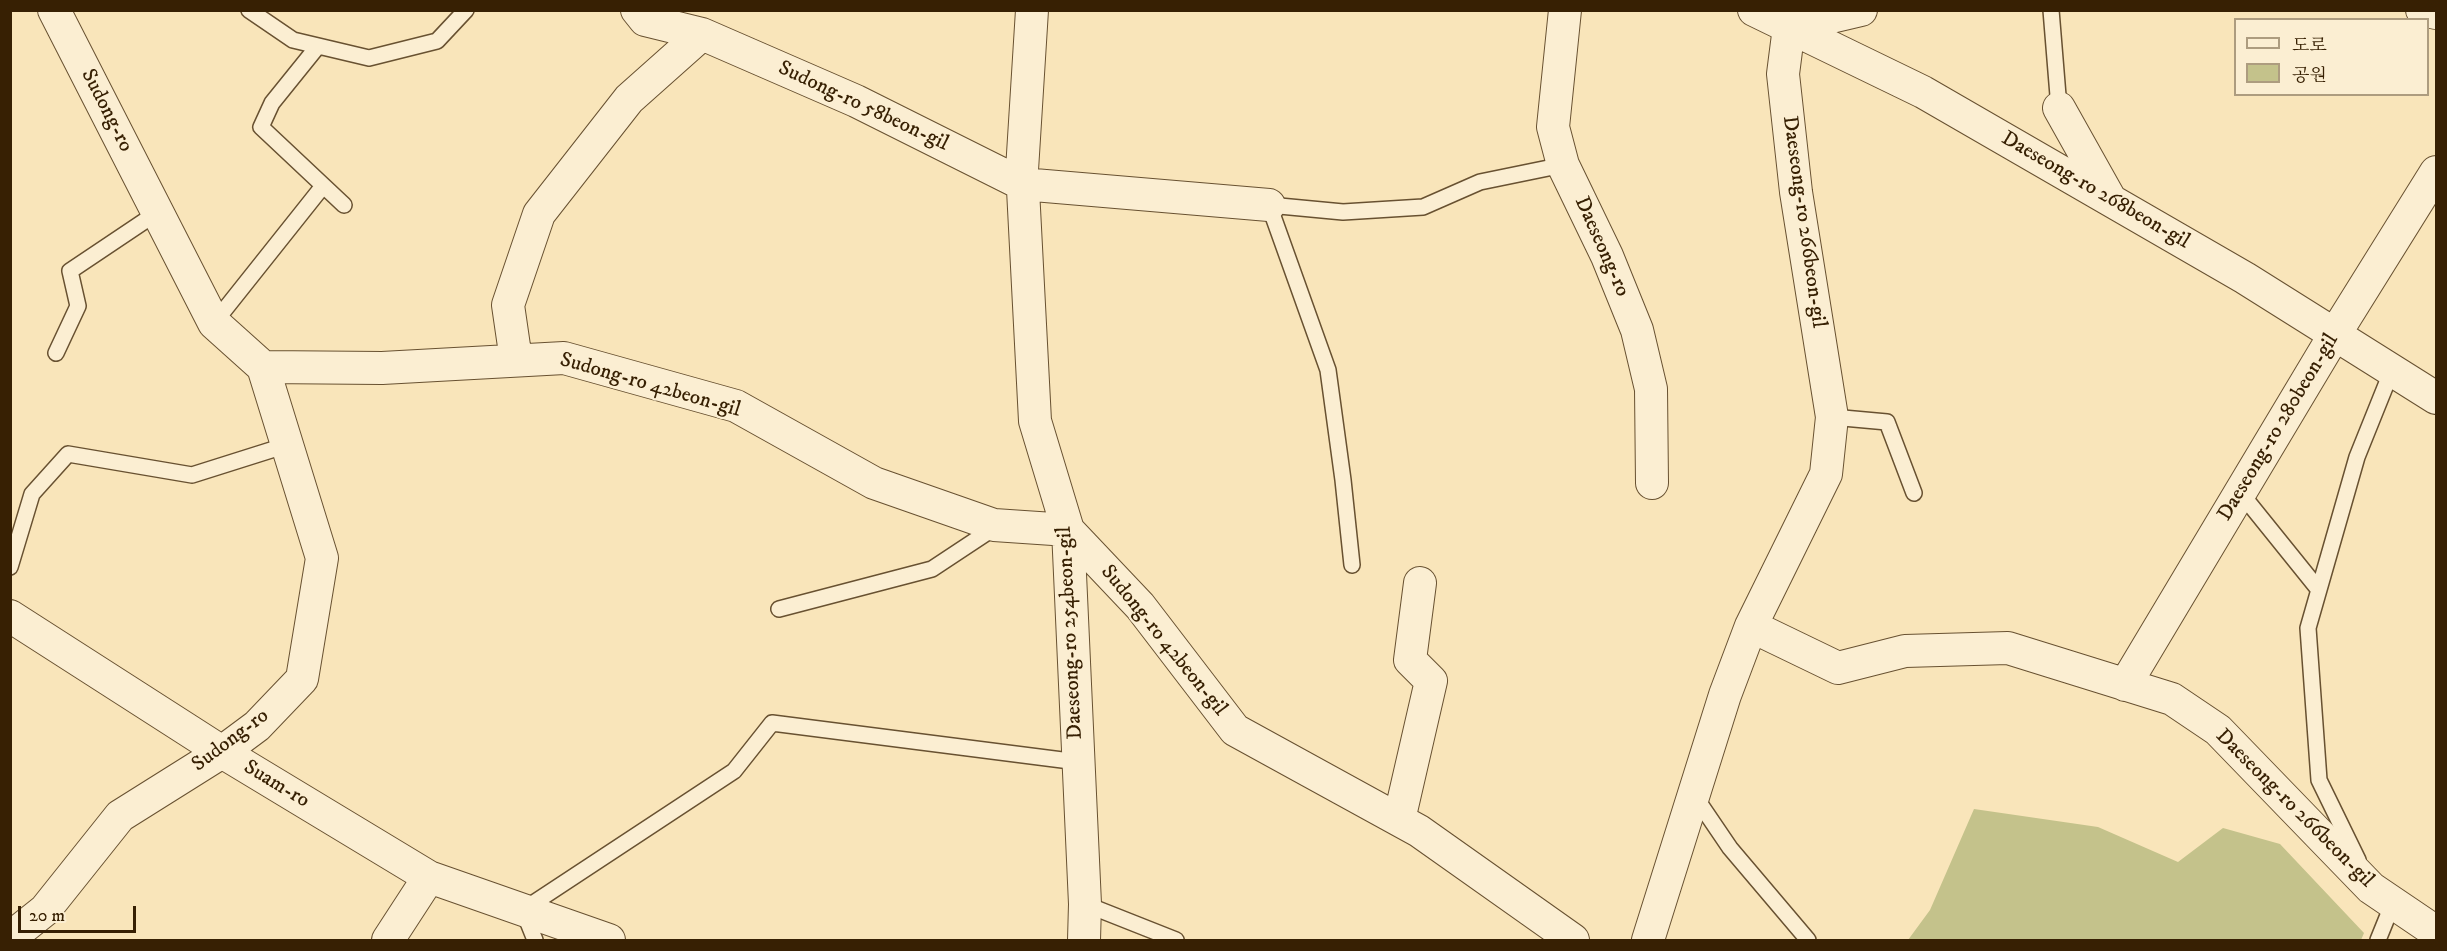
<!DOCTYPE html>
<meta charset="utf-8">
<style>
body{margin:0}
#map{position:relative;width:2447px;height:951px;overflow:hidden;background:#f9e5ba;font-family:"IM FELL DW Pica","Noto Serif KR",serif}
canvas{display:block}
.frame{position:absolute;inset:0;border:12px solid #372003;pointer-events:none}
.legend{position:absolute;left:2234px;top:18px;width:195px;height:78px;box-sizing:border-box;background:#fbeed2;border:2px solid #ad9c7f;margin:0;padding:8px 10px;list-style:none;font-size:18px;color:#372003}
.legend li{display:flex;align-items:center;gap:12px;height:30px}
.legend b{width:30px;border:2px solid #ad9c7f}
.scale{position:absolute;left:18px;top:906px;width:118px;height:27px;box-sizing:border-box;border:3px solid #372003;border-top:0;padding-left:8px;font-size:18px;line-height:21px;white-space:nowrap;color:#372003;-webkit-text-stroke:4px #fbeed2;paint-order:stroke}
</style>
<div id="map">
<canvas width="2447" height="951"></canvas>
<div class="frame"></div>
<ul class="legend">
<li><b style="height:8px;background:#fbeed2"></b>도로</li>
<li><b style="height:16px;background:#c4c28b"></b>공원</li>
</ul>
<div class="scale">20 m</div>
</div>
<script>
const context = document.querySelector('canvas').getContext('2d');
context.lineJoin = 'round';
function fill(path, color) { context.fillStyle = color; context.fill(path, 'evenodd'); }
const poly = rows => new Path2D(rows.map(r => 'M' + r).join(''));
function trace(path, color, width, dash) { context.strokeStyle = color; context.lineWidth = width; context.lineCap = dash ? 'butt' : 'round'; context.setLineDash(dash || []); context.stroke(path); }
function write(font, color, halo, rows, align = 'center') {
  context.font = font + ' "IM FELL DW Pica",serif'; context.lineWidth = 4.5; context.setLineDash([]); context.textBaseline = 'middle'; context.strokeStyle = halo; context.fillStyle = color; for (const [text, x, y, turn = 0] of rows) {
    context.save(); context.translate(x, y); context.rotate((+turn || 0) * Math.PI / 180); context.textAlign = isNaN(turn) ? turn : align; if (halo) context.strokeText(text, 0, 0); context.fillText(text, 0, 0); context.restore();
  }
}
fill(poly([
 [1974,809,2098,827,2178,862,2223,828,2280,844,2364,933,2361,940,1908,940,1930,910]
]), '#c4c28b');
const lane = poly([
 [249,10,293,40,369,58,437,41,466,10],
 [2051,10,2059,108],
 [318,46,272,103,261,127,344,205],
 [214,323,323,186],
 [56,353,78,306,70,271,158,212],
 [1832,417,1887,422,1914,493],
 [2240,492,2319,590],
 [1352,565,1343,480,1328,370,1269,205,1343,212,1423,207,1480,182,1563,165],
 [10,567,32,494,68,454,192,475,287,445],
 [779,609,932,569,997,526],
 [1694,795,1730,848,1808,940],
 [2358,860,2319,780,2308,628,2357,457,2392,370],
 [1085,904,1176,940],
 [535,940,523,910,734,771,772,723,1078,762],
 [2378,940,2393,903]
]);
const street = poly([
 [637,10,645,20,702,34,856,101,1022,184,1269,205],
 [1032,10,1022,170,1035,421,1068,530,1085,904,1084,940],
 [1565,10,1553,127,1563,165,1607,256,1637,330,1651,389,1652,483],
 [1754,10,1789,27,1861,10],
 [2422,10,2436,13],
 [1789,27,1923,92,2245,278,2436,398],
 [2059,108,2110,199],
 [516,360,508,305,539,214,629,99,702,34],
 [263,367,382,368,564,358,736,406,874,483,994,525,1068,530,1140,606,1235,730,1419,831,1573,940],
 [10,616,222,752,429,877,609,940],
 [1751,626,1838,668,1905,651,2008,648,2172,699,2218,730,2371,888,2436,932],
 [2125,685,2335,334,2436,172],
 [1399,820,1431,681,1410,660,1420,583],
 [10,938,45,910,120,816,222,752,257,726,302,679,322,558,263,367,214,323,54,10],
 [388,940,429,877],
 [1648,940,1725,695,1751,626,1826,474,1832,417,1796,192,1783,74,1789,27,1799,10]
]);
trace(lane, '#685131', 18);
trace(street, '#685131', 34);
trace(lane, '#fbeed2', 15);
trace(street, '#fbeed2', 32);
write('21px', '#372003', '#fbeed2', [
 ["Sudong-ro 58beon-gil",863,107,25],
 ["Sudong-ro",106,111,63],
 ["Daeseong-ro 268beon-gil",2095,191,30],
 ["Daeseong-ro 266beon-gil",1803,222,82],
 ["Daeseong-ro",1601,247,66],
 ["Sudong-ro 42beon-gil",650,386,16],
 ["Daeseong-ro 280beon-gil",2279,428,-59],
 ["Daeseong-ro 254beon-gil",1071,633,-93],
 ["Sudong-ro 42beon-gil",1163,641,51],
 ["Sudong-ro",231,741,-37],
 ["Suam-ro",276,785,31],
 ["Daeseong-ro 266beon-gil",2294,809,45]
]);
</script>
